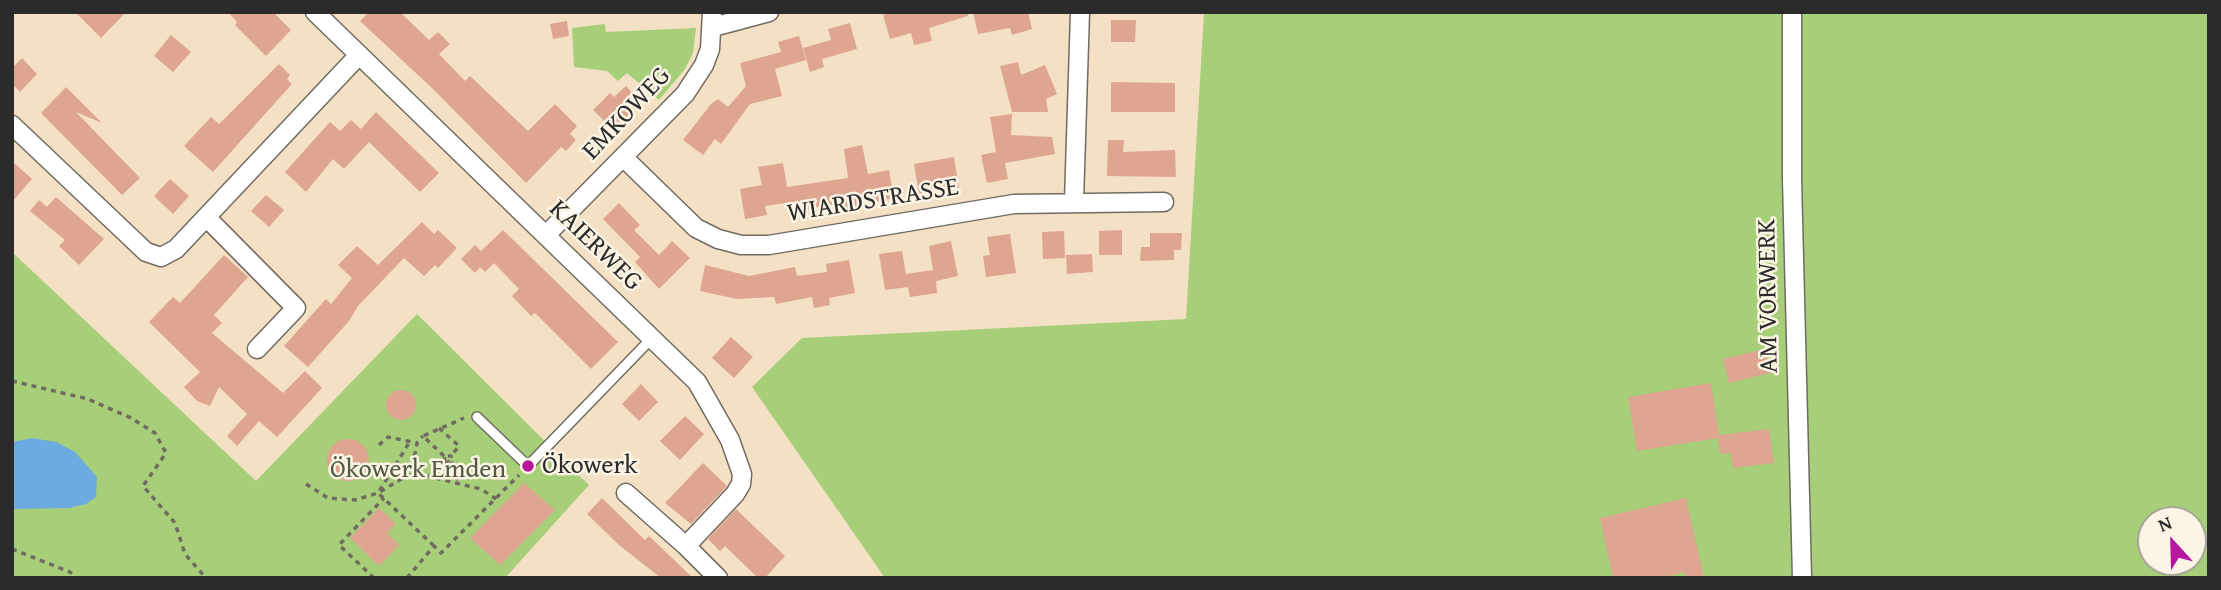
<!DOCTYPE html>
<meta charset="utf-8">
<style>
body{margin:0}
#map{position:relative;width:2221px;height:590px;overflow:hidden;background:#f4e1c5;font-family:"Gentium Book Plus",serif}
canvas{display:block}
.frame{position:absolute;inset:0;border:14px solid #2b2b2b;pointer-events:none}
.north{position:absolute;left:2137px;top:506px;width:70px;height:70px;box-sizing:border-box;background:#fcf5e5;border:2px solid #a8a49b;border-radius:50%;rotate:338deg;font-size:19px;font-weight:700;line-height:28px;text-align:center;color:#2b2b2b}
.north::after{content:'';display:block;margin:auto;width:24px;height:32px;background:#b5179e;clip-path:polygon(50% 0,100% 100%,50% 72%,0 100%)}
</style>
<div id="map">
<canvas width="2221" height="590"></canvas>
<div class="frame"></div>
<div class="north">N</div>
</div>
<script>
const context = document.querySelector('canvas').getContext('2d');
context.lineJoin = 'round';
function fill(path, color) { context.fillStyle = color; context.fill(path, 'evenodd'); }
const poly = rows => new Path2D(rows.map(r => 'M' + r).join(''));
function trace(path, color, width, dash) { context.strokeStyle = color; context.lineWidth = width; context.lineCap = dash ? 'butt' : 'round'; context.setLineDash(dash || []); context.stroke(path); }
function write(font, color, halo, rows, align = 'center') {
  context.font = font + ' "Gentium Book Plus",serif'; context.lineWidth = 5; context.setLineDash([]); context.textBaseline = 'middle'; context.strokeStyle = halo; context.fillStyle = color; for (const [text, x, y, turn = 0] of rows) {
    context.save(); context.translate(x, y); context.rotate((+turn || 0) * Math.PI / 180); context.textAlign = isNaN(turn) ? turn : align; if (halo) context.strokeText(text, 0, 0); context.fillText(text, 0, 0); context.restore();
  }
}
fill(poly([
 [1204,12,2209,12,2209,578,885,578,752,387,802,338,1186,319],
 [2151,520,2193,520,2193,562,2151,562],
 [605,24,606,32,696,28,693,53,685,69,659,100,627,73,618,81,607,71,574,67,572,28],
 [12,252,256,481,417,314,589,485,505,578,12,578]
]), '#a7ce78');
fill(poly([
 [32,438,56,442,75,452,97,477,96,497,86,504,69,508,12,509,12,442]
]), '#6cabdf');
fill(poly([
 [75,12,126,12,101,38],
 [228,12,273,12,291,30,266,56,235,25,237,22],
 [369,12,400,12,429,40,438,32,450,44,439,54,465,81,470,76,528,131,555,104,577,126,570,134,576,140,566,151,561,147,526,183,432,88,360,21],
 [891,12,968,12,968,16,929,28,932,41,914,45,911,33,890,39,883,15],
 [973,12,1028,12,1032,29,1012,35,1010,28,978,34],
 [1111,20,1136,20,1135,42,1111,42],
 [567,21,569,36,553,39,550,24],
 [850,23,857,49,822,59,824,67,810,72,803,48,831,40,828,29],
 [171,35,191,52,173,72,154,56],
 [799,36,806,60,775,69,782,96,750,104,721,144,715,139,703,155,683,140,711,104,718,99,728,107,746,86,740,63,781,52,778,42],
 [22,58,37,74,20,92,12,84,12,68],
 [1018,62,1021,75,1045,65,1057,94,1046,99,1048,112,1012,112,1000,66],
 [279,64,290,75,287,79,292,84,213,172,184,146,211,117,219,124],
 [1111,82,1175,83,1175,112,1111,112],
 [626,86,640,101,615,131,593,110,610,93,614,97],
 [66,87,102,123,76,112,140,178,122,195,41,113],
 [376,112,439,173,420,192,369,142,344,169,333,159,306,192,285,172,330,122,340,131,351,120,361,129],
 [1012,114,1011,135,1052,137,1055,154,1005,163,1008,179,987,183,981,155,996,152,990,117],
 [1108,140,1124,140,1123,152,1175,150,1176,177,1107,176],
 [862,145,868,174,889,170,894,198,843,209,842,203,794,211,793,202,765,206,767,215,745,219,740,189,762,185,758,167,783,163,787,187,848,178,844,149],
 [954,157,959,188,919,194,914,164],
 [12,161,32,179,12,202],
 [170,179,189,196,173,214,154,196],
 [266,195,284,210,269,227,251,211],
 [56,197,104,239,79,265,59,246,65,240,30,211,39,200,47,207],
 [619,203,640,225,634,230,659,255,672,241,690,258,659,289,635,262,640,257,603,219],
 [422,222,434,234,438,230,457,248,438,268,435,265,424,276,404,258,358,306,349,321,308,367,284,346,326,299,331,304,352,278,338,265,357,246,378,265],
 [503,230,618,342,591,369,535,313,531,316,512,296,519,289,494,263,485,272,480,267,475,273,461,259,475,245,481,251],
 [1122,230,1122,255,1099,255,1099,231],
 [1064,231,1065,258,1043,259,1042,232],
 [1150,233,1182,233,1181,250,1174,250,1174,260,1140,261,1141,247,1150,247],
 [1010,234,1016,273,986,277,983,256,990,255,987,237],
 [951,241,958,276,936,281,937,293,910,297,907,283,908,287,885,290,879,254,902,251,906,274,933,270,929,246],
 [1092,254,1093,272,1067,274,1066,255],
 [224,255,248,277,214,315,222,323,212,333,283,393,305,371,322,388,277,437,259,421,237,446,227,436,247,414,219,387,210,406,197,401,184,387,200,372,149,322,173,297,180,303],
 [849,260,855,293,829,298,830,305,814,308,812,297,776,304,774,297,737,299,700,291,705,265,749,276,795,267,797,276,827,272,826,264],
 [731,337,753,357,734,378,712,358],
 [1764,349,1770,373,1729,383,1723,359],
 [1711,383,1719,435,1769,429,1774,463,1733,468,1731,453,1720,454,1718,438,1637,451,1628,397],
 [641,384,658,402,639,421,622,404],
 '386 405a15 15 0 1 1 30 0a15 15 0 1 1-30 0Z',
 [685,416,704,434,680,460,660,441],
 '327 460a21 21 0 1 1 42 0a21 21 0 1 1-42 0Z',
 [703,463,727,486,691,524,665,503],
 [524,483,555,510,500,565,470,538],
 [602,498,645,540,649,536,693,578,661,578,619,545,587,514],
 [1686,498,1704,578,1685,578,1685,572,1661,578,1613,578,1600,518],
 [379,508,396,524,387,533,399,545,379,566,350,538],
 [736,509,785,556,765,578,758,578,725,546,720,551,708,539]
]), '#dea591');
const service = poly([
 [477,417,528,466,652,338]
]);
const minor = poly([
 [315,12,697,382,730,440,742,474,741,484,735,494,686,546,718,578],
 [1792,12,1792,179,1802,578],
 [713,27,769,12],
 [12,125,146,252,161,257,176,249,359,55],
 [623,157,696,228,718,239,741,245,769,245,1014,204,1164,202],
 [1074,201,1080,12],
 [206,217,296,308,257,349],
 [546,235,685,94,704,65,710,49,712,12],
 [626,493,686,546]
]);
trace(service, '#716b61', 12);
trace(minor, '#716b61', 21);
trace(poly([
 [12,381,88,399,131,418,155,433,166,453,143,486,175,523,185,554,206,578],
 [439,428,459,446,451,456],
 [379,445,388,437,417,443],
 [444,456,423,436,464,418],
 [451,462,462,471,454,483],
 [420,475,414,459,417,443,423,436],
 [432,477,445,462,451,462,451,456,444,456,445,462],
 [306,484,328,498,355,500,378,493,409,443],
 [434,546,378,493,408,475,427,476,481,489,496,499],
 [12,549,70,572,76,578],
 [374,578,339,545,384,498],
 [407,578,434,546,441,553,519,475]
]), '#716b61', 3.5, [5, 5]);
trace(service, '#fff', 9);
trace(minor, '#fff', 18);
for (const [x, y, r, color] of [
 [528,466,7,"#b5179e"]
]) { const dot = new Path2D(); dot.arc(x, y, r, 0, 2 * Math.PI); context.fillStyle = color; context.fill(dot); trace(dot, '#fcf5e5', 2.5); }
write('26px', '#2b2b2b', '#fcf5e5', [
 ["EMKOWEG",627,114,-47],
 ["WIARDSTRASSE",873,201,-9],
 ["KAIERWEG",595,246,44],
 ["AM VORWERK",1769,296,-91]
]);
write('26px', '#2b2b2b', '#fcf5e5', [
 ["Ökowerk",542,466]
], 'left');
write('26px', '#505c42', '#fcf5e5', [
 ["Ökowerk Emden",418,470]
]);
</script>
